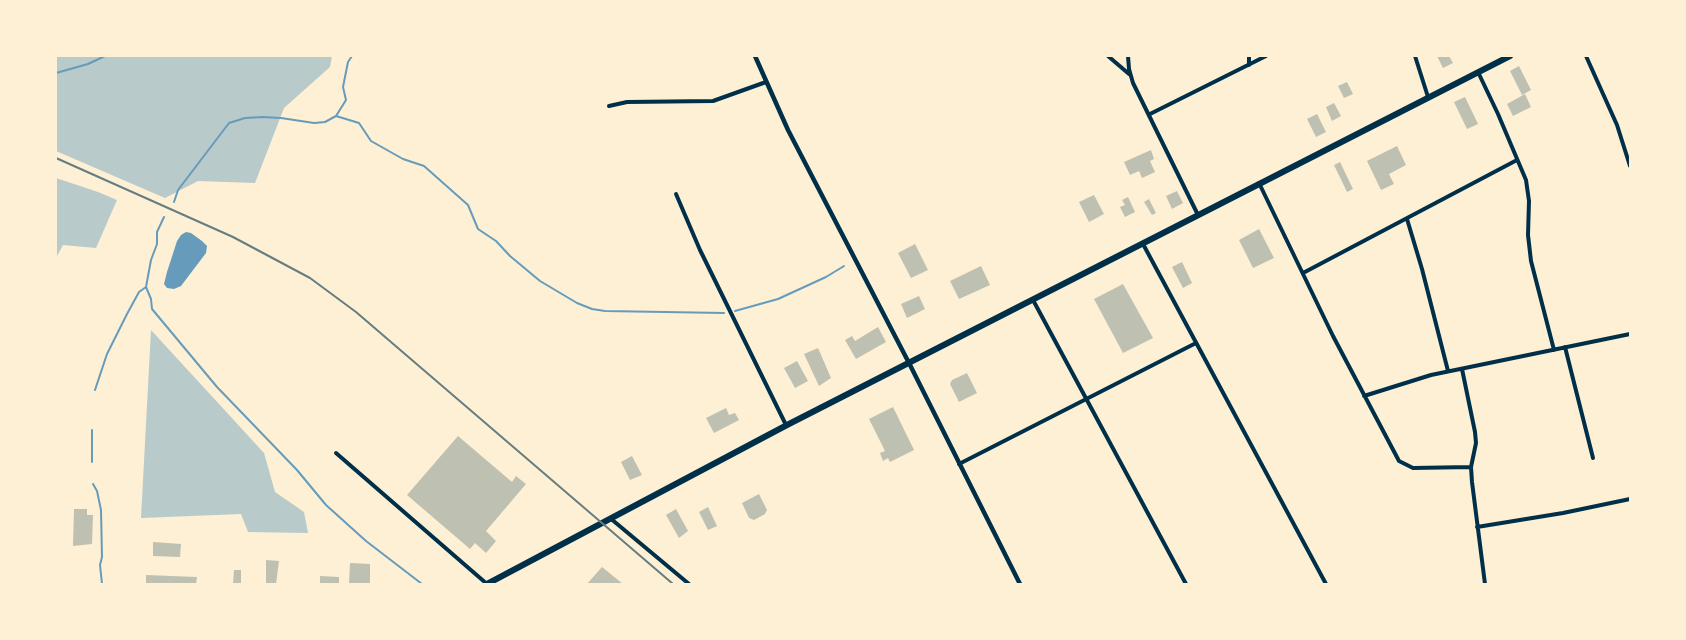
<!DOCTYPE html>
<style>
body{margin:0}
#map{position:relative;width:1686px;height:640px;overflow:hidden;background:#fdf0d5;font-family:Lora,serif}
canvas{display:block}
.frame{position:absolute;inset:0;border:57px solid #fdf0d5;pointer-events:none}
</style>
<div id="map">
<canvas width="1686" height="640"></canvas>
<div class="frame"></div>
</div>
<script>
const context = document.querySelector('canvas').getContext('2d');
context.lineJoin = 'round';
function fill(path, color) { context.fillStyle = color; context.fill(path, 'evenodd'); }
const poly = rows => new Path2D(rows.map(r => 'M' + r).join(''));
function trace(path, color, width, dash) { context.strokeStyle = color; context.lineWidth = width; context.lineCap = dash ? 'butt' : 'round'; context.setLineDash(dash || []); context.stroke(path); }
fill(poly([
 [56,56,332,56,330,67,284,108,255,183,198,181,165,198,56,151],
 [56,178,98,192,117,200,96,248,63,245,56,258],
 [151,330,264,453,275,492,304,512,308,533,248,532,241,514,141,518]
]), '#b9caca');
fill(poly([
 [186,232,191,233,202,241,207,246,206,253,181,286,174,289,167,288,164,284,167,272,177,241,181,235]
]), '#669bbc');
trace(poly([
 [56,73,88,64,105,56],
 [336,116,359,123,371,141,403,159,424,166,468,205,478,229,496,241,510,256,540,281,577,303,592,309,605,311,724,313],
 [174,202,178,190,229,123,245,118,263,117,281,118,314,123,325,122,336,116,346,100,343,87,348,62,352,56],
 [164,217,157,232,157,244,151,260,146,287,151,299,152,309,217,387,297,470,326,505,366,541,422,584],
 [735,311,778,299,826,277,844,266],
 [95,390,107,354,127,314,139,292,146,287],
 [92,430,92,462],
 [93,484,97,491,101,510,102,557,100,565,102,584]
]), '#669bbc', 2);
fill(poly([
 [1437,56,1449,56,1453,63,1443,68],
 [1519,66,1531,90,1522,95,1510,71],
 [1347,82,1353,94,1344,98,1338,86],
 [1525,94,1531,107,1513,116,1507,104],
 [1465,97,1478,124,1467,129,1454,102],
 [1334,103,1341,116,1332,121,1326,107],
 [1317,114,1326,132,1316,137,1307,119],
 [1397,146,1406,165,1389,174,1394,184,1381,190,1367,161],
 [1151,150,1154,159,1150,161,1155,172,1142,178,1139,171,1130,175,1124,162],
 [1340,162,1353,189,1347,192,1334,165],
 [1177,191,1183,203,1172,209,1166,196],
 [1094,195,1104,214,1089,222,1079,202],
 [1128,197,1135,212,1125,217,1120,207,1125,205,1122,200],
 [1149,199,1156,213,1152,215,1144,202],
 [1259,229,1274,258,1253,268,1239,240],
 [915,244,928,270,911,278,898,253],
 [1182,262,1192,283,1183,288,1172,267],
 [981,266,990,285,959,299,950,281],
 [1123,284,1153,338,1123,353,1094,299],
 [919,296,925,309,907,318,901,304],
 [878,327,886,342,856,359,845,340,852,336,855,341],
 [818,348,831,378,819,386,804,354],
 [797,361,808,381,795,388,784,368],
 [967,373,977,393,959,402,950,384,952,380],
 [893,407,914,450,890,462,888,458,883,461,880,453,885,451,869,419],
 [726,408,729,415,735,413,739,420,714,433,706,418],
 [458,436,512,482,516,476,526,484,486,531,496,541,486,553,475,543,470,549,407,495],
 [632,456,642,475,630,480,621,462],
 [759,494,767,510,765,514,754,520,749,518,742,503],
 [708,507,717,526,708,530,699,512],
 [74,509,87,509,87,515,93,515,92,544,73,546],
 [676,509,688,531,679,538,666,515],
 [153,542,181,544,180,557,153,556],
 [266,560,279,561,276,584,266,584],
 [350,563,370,564,370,584,349,584],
 [602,567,623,584,587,584],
 [234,570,241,570,241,584,233,584],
 [146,575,197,577,196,584,146,584],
 [320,576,339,577,339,584,320,584]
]), '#bec0b2');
trace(poly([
 [1108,56,1129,74],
 [1128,56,1129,69,1133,83,1198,215],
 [1415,56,1428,97],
 [1586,56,1617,125,1630,166],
 [1249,65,1249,56],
 [1478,72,1498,114,1526,180,1529,201,1528,235,1531,261,1554,350],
 [609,106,627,102,713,101,766,82],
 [1150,114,1266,56],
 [1259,183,1333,336,1399,461,1413,468,1471,467],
 [676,194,700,250,786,425],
 [1407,219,1422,269,1448,371],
 [1143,244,1326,584],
 [1303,273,1517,160],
 [1033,300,1186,584],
 [1565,347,1593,458],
 [1462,369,1475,432,1476,443,1471,467,1472,482,1485,584],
 [1364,396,1431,375,1630,334],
 [336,453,487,584],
 [959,464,1196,343],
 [610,518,689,584],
 [1477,527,1563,513,1630,499]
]), '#003049', 4);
trace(poly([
 [755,56,788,130,909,363,1020,584]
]), '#003049', 4.5);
trace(poly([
 [487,584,787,425,1510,56]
]), '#003049', 6);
trace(poly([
 [56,158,233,237,310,278,356,312,673,584]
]), '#657d81', 2);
</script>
